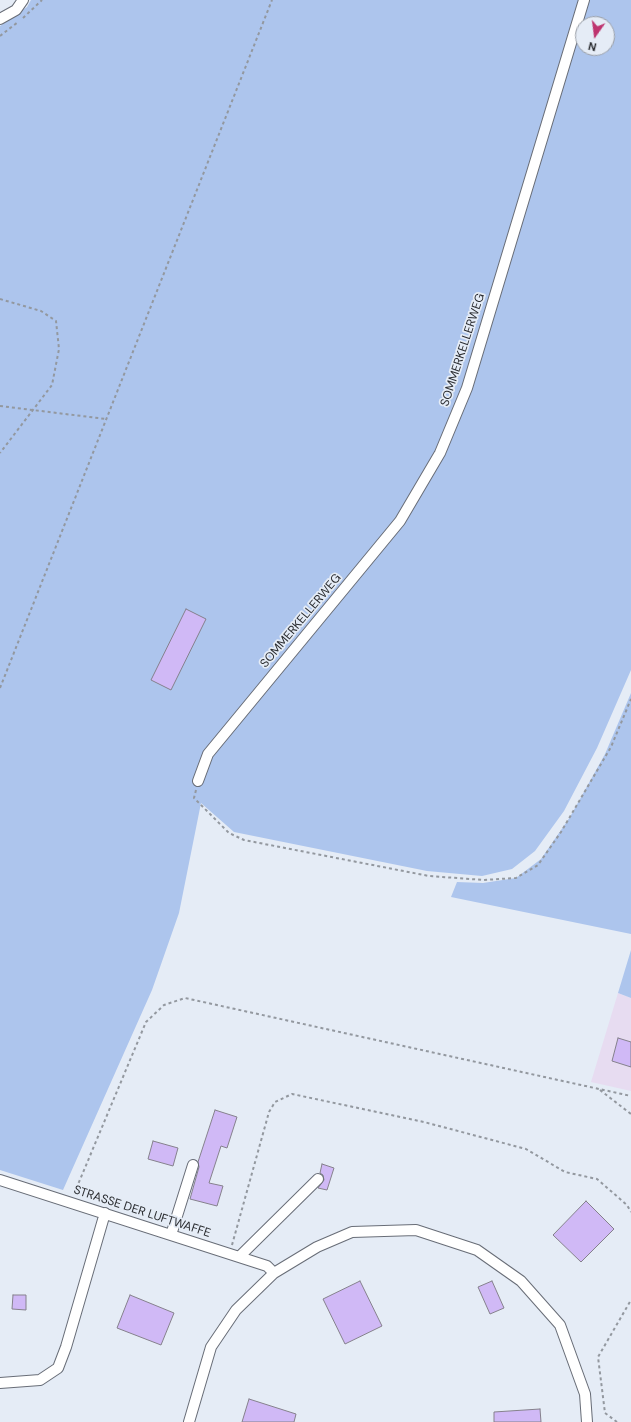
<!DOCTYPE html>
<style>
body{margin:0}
#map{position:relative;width:631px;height:1422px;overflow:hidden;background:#e5ecf6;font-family:"DM Sans",sans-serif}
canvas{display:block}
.north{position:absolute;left:575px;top:16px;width:40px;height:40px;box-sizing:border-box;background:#e5ecf6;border:1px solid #9a9fa7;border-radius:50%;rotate:194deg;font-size:11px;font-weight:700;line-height:16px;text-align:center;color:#2a2c30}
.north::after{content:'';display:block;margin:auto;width:14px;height:18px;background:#be346f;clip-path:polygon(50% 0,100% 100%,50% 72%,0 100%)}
</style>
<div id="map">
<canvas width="631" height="1422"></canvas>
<div class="north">N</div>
</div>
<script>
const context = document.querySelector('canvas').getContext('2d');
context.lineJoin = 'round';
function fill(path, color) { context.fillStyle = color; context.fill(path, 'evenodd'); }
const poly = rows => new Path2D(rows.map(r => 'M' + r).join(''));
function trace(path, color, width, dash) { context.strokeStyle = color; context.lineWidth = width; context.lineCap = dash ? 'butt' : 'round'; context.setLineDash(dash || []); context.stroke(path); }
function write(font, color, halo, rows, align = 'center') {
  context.font = font + ' "DM Sans",sans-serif'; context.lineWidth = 3.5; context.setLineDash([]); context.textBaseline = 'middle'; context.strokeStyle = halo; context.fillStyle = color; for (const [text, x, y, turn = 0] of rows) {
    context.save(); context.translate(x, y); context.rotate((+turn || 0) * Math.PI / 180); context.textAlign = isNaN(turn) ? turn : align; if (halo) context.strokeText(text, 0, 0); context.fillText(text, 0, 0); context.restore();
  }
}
fill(poly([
 [618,993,631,998,631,1091,591,1082]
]), '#e7dcf1');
fill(poly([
 [31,0,631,0,631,670,597,748,564,811,535,851,512,869,482,876,427,871,234,832,201,803,179,913,152,990,63,1190,0,1170,0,26,27,7],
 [583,24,607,24,607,48,583,48],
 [631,693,631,934,451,897,457,882,483,883,516,878,541,859,570,817,605,754],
 [631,950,631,998,618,993]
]), '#adc5ed');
const building = poly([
 [186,609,206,619,171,690,151,680,186,609],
 [618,1038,631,1042,631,1067,612,1061,618,1038],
 [215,1110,237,1117,227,1148,221,1146,209,1183,223,1186,217,1206,190,1199,199,1167,198,1162,215,1110],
 [153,1141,178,1148,173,1166,148,1159,153,1141],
 [322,1164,334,1168,327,1190,318,1188,324,1180,323,1175,320,1173,322,1164],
 [586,1201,614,1229,581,1262,553,1235,586,1201],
 [360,1281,382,1326,345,1344,323,1299,360,1281],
 [492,1281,504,1308,490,1314,478,1287,492,1281],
 [13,1295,26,1295,26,1310,12,1309,13,1295],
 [130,1295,174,1313,161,1345,117,1328,130,1295],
 [249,1399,296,1414,294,1422,242,1422,249,1399],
 [540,1409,541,1422,494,1422,494,1412,540,1409]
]);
fill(building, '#d0b9f6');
trace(building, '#85818c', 1);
const minor = poly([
 [0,19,16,10,23,0],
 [198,781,208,754,400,521,440,453,467,388,584,0],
 [0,1180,267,1266,274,1273],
 [171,1235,193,1165],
 [239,1257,318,1179],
 [0,1383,40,1380,58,1368,66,1347,105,1213],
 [189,1422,211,1347,236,1310,274,1273,317,1247,352,1232,416,1230,477,1250,521,1281,560,1325,585,1394,587,1422]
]);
trace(minor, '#686d77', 12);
trace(poly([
 [23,18,42,0],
 [0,36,18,22],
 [0,299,41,311,56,321,59,349,52,385,0,453],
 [0,406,106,419],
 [0,688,272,0],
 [196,790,194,798,229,833,244,840,429,876,484,880,516,878,538,865,561,832,611,747,631,699],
 [600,1090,631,1114],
 [74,1194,146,1022,164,1005,185,998,631,1096],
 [232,1245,269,1112,275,1102,292,1094,424,1122,526,1149,565,1172,597,1179,627,1205,631,1212],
 [617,1422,605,1413,598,1357,631,1300]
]), '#93989f', 2, [3, 3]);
trace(minor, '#fff', 10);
write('12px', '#2a2c30', '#e5ecf6', [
 ["SOMMERKELLERWEG",463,350,-72],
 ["SOMMERKELLERWEG",301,621,-50],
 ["STRASSE DER LUFTWAFFE",142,1212,18]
]);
</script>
